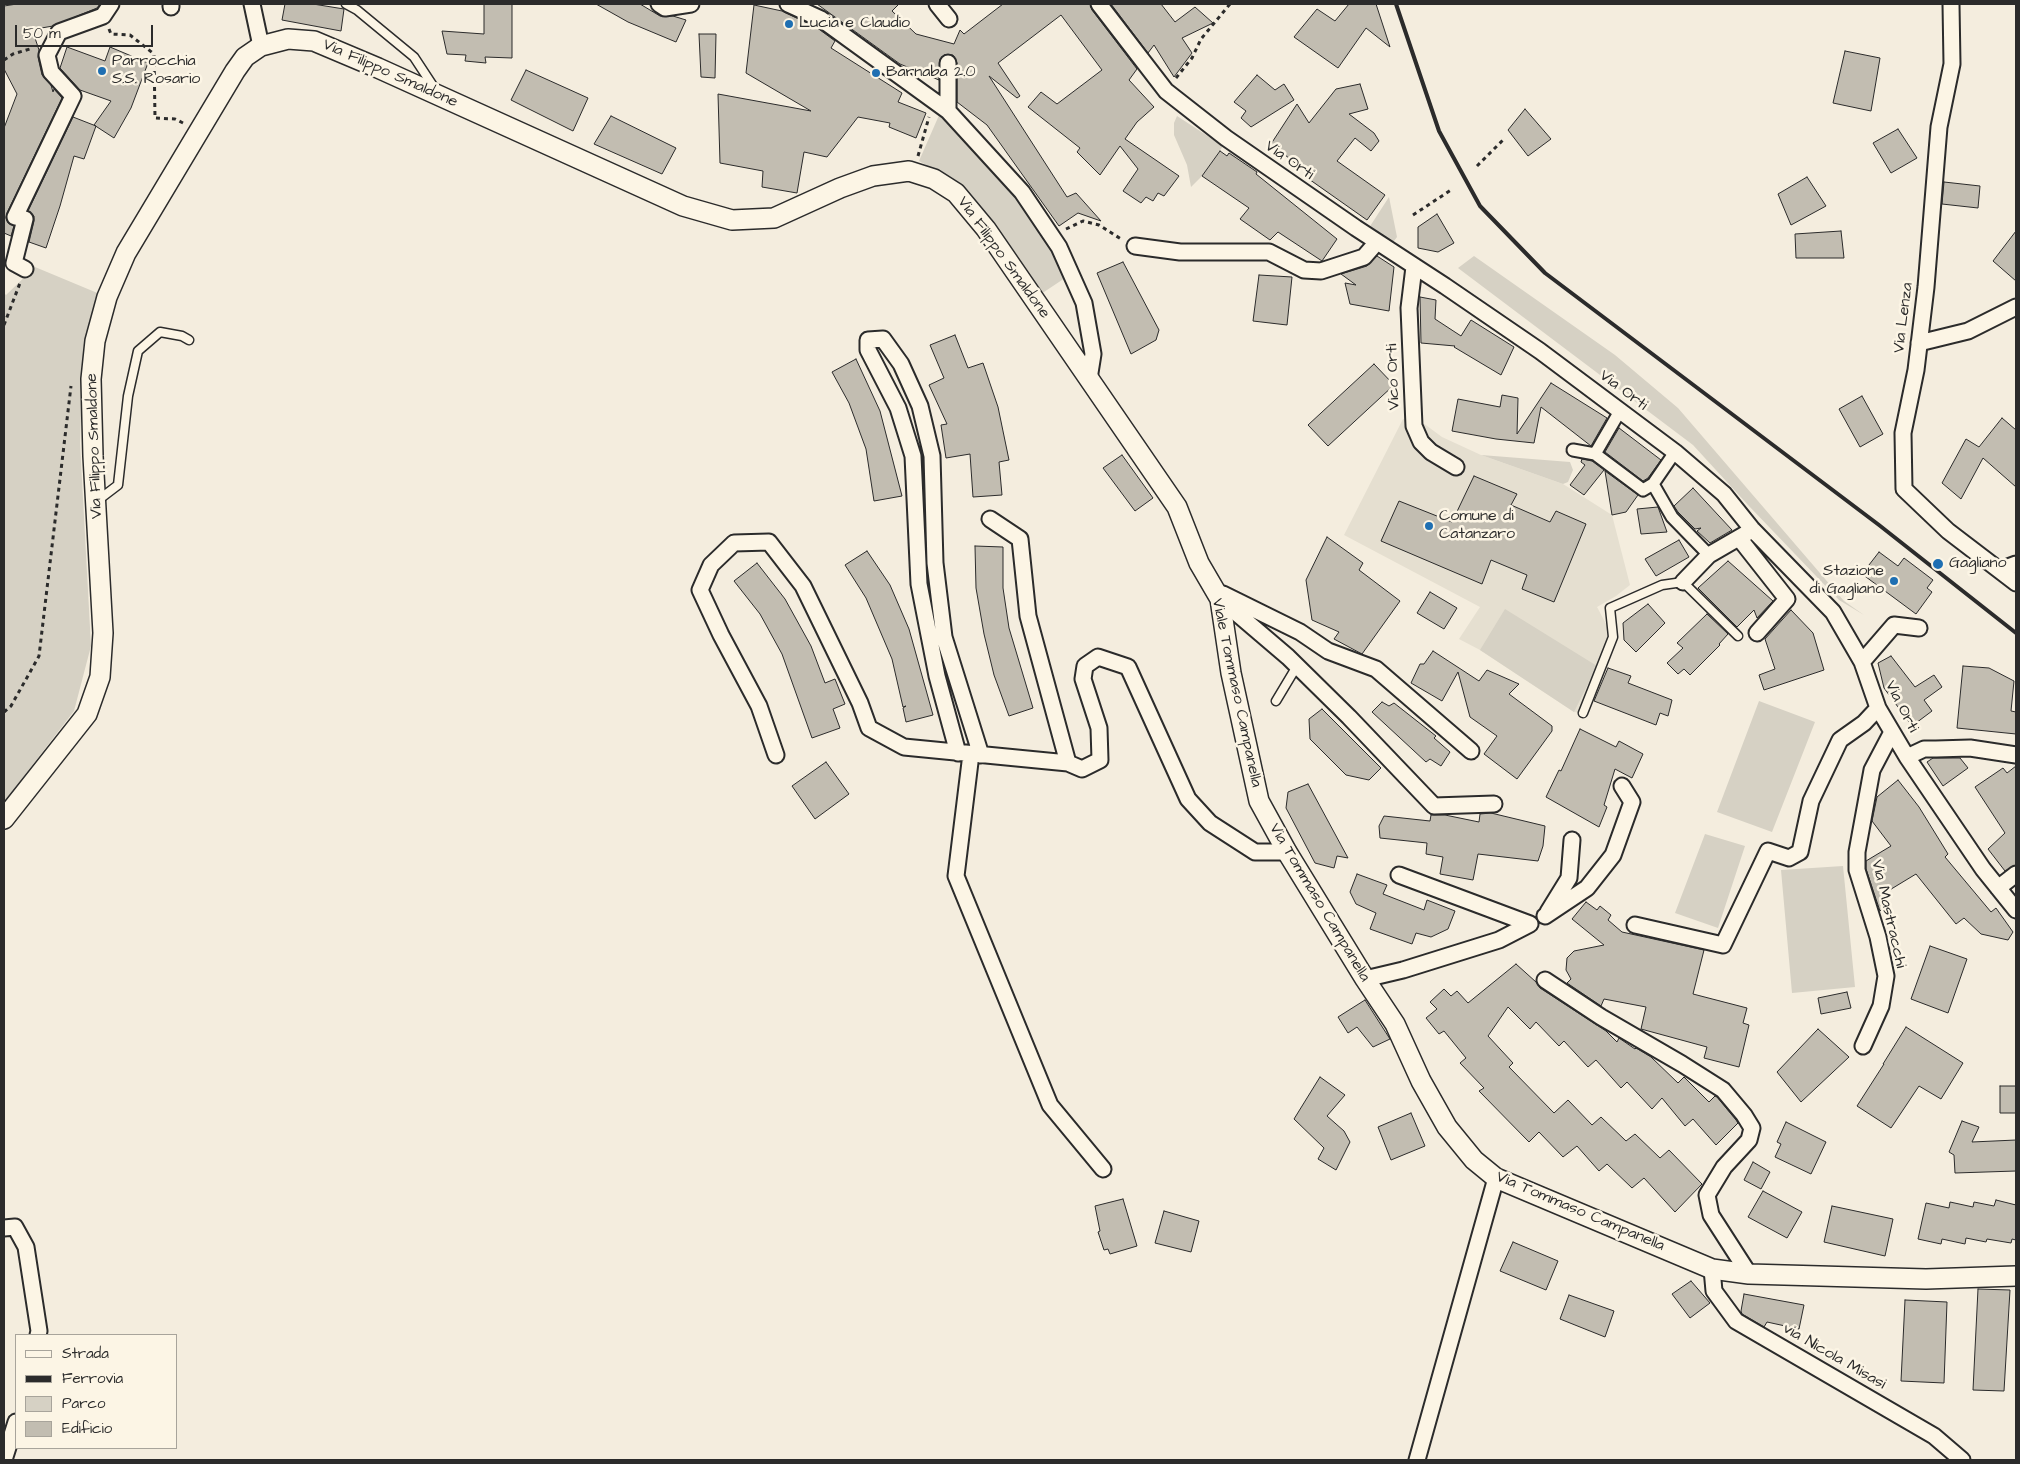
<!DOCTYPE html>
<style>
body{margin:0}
#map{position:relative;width:2020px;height:1464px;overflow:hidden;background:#f4edde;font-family:"Architects Daughter",sans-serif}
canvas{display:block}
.frame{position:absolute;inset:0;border:5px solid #2b2b2b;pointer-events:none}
.legend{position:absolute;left:15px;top:1334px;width:162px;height:115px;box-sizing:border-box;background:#fcf5e5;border:1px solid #a8a49b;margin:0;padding:6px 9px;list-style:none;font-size:15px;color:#2b2b2b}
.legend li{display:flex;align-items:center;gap:10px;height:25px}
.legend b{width:25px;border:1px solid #a8a49b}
.scale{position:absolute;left:15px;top:25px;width:138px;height:22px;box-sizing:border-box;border:2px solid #2b2b2b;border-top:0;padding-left:6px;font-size:15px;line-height:18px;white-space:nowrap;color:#2b2b2b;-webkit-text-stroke:4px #fcf5e5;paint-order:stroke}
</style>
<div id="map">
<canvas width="2020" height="1464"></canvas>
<div class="frame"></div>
<ul class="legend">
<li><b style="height:6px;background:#fcf5e5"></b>Strada</li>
<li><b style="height:6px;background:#2b2b2b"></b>Ferrovia</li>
<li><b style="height:14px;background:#d6d1c4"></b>Parco</li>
<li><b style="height:14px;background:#c2bdb1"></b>Edificio</li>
</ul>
<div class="scale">50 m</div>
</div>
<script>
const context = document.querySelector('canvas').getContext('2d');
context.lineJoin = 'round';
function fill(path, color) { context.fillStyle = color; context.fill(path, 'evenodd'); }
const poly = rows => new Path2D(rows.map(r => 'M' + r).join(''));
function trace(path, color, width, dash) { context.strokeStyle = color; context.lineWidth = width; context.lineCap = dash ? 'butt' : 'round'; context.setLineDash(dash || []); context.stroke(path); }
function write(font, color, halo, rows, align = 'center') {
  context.font = font + ' "Architects Daughter",sans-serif'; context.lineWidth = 5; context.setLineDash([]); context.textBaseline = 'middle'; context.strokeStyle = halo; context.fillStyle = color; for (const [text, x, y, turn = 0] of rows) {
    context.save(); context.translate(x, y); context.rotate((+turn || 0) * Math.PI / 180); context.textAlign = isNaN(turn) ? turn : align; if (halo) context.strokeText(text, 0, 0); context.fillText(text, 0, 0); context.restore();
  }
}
fill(poly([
 [1403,419,1419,420,1442,437,1481,455,1563,484,1612,515,1630,585,1616,596,1597,607,1613,637,1583,713,1574,712,1480,650,1459,639,1480,607,1344,535]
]), '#e5dfd0');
fill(poly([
 [940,113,1022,192,1071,274,1041,294,963,186,919,161],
 [1177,116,1223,146,1202,176,1191,187,1187,165,1174,135,1174,123],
 [1389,197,1397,237,1388,249,1365,234],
 [1474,256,1615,355,1678,408,1844,601,1864,615,1839,600,1748,505,1693,445,1458,268],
 [35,267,107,297,83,361,80,443,91,646,74,711,4,802,4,293,6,295],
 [1481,455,1570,462,1573,470,1568,482,1563,484],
 [1505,609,1597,666,1574,712,1480,650],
 [1759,701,1815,722,1772,832,1717,812],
 [1705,834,1745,846,1718,928,1675,913],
 [1843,866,1855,987,1792,993,1781,870]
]), '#d6d1c4');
const building = poly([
 [17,4,100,4,97,8,53,26,24,31,34,35,39,50,38,57,42,75,51,85,53,92,54,89,62,98,7,213,6,218,8,223,14,226,11,236,4,233,4,128,17,94,4,69,4,6,17,4],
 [285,4,313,4,344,9,341,31,282,20,285,4],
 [484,4,512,4,512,58,485,57,486,63,465,61,466,55,447,54,442,31,484,34,484,4],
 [596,4,640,4,660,16,673,16,686,20,676,42,628,22,596,4],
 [817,4,899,4,892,11,916,34,954,44,960,30,964,34,1003,4,1090,4,1092,10,1137,69,1129,80,1154,107,1137,122,1125,139,1179,176,1164,196,1158,193,1153,201,1146,197,1141,203,1123,191,1138,169,1120,146,1100,175,1077,152,1080,148,1028,107,1041,92,1057,104,1102,70,1061,15,998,63,1020,96,1017,98,989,76,1067,197,1076,193,1101,221,1078,213,1059,226,987,125,957,102,957,63,953,55,944,55,940,59,939,80,900,64,817,4],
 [1111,4,1161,4,1175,22,1195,7,1213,23,1182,38,1192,53,1174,77,1154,45,1148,53,1111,4],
 [1349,4,1376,4,1390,47,1366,28,1338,68,1294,37,1317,9,1335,21,1349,4],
 [754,5,782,11,816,27,835,41,831,48,902,93,898,102,926,113,916,138,889,127,890,123,858,117,827,157,804,152,797,193,762,187,763,171,720,163,718,94,811,111,746,73,754,5],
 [699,34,716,34,715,78,701,77,699,34],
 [67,47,105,61,110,47,148,63,131,108,114,138,94,125,111,101,80,90,60,68,67,47],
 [1845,51,1880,58,1871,111,1833,103,1845,51],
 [526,70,588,98,573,131,511,100,526,70],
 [1257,75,1275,90,1284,84,1294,100,1251,127,1241,118,1246,111,1234,102,1257,75],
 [1360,84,1368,109,1349,114,1374,133,1379,141,1371,151,1355,138,1337,161,1385,195,1367,220,1306,177,1308,173,1271,144,1297,104,1309,123,1336,89,1360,84],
 [1525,109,1551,139,1528,156,1508,130,1525,109],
 [611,116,676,148,662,174,594,144,611,116],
 [73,117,96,126,84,159,74,156,60,206,46,248,29,242,34,221,34,216,28,211,73,117],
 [1898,129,1917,158,1891,173,1873,143,1898,129],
 [1220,151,1227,156,1229,153,1257,172,1256,174,1337,239,1322,261,1278,232,1270,240,1240,219,1249,208,1202,176,1220,151],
 [1807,177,1826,206,1791,225,1778,194,1807,177],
 [1944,182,1980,186,1978,208,1942,204,1944,182],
 [1437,214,1454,243,1438,252,1418,248,1418,227,1437,214],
 [1841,231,1844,258,1796,258,1795,234,1841,231],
 [2016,231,2016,281,1993,261,2016,231],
 [1377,256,1394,267,1389,311,1350,304,1345,283,1356,285,1341,274,1367,266,1377,256],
 [1123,262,1159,330,1156,340,1131,354,1097,273,1123,262],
 [1259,275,1292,277,1287,325,1253,321,1259,275],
 [1420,297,1436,300,1435,319,1461,336,1471,320,1514,347,1501,375,1454,347,1455,346,1421,343,1420,297],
 [955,335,968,368,983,363,998,407,1009,460,999,462,1002,495,973,497,970,454,946,458,941,425,947,424,929,385,944,378,930,345,955,335],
 [856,359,880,411,902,496,874,501,866,449,849,403,832,372,856,359],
 [1374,364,1394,385,1328,446,1308,425,1374,364],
 [1551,383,1607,418,1591,446,1541,407,1534,443,1496,439,1452,431,1458,399,1500,407,1502,395,1518,398,1517,434,1551,383],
 [1862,396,1883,434,1860,447,1839,409,1862,396],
 [2002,418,2016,430,2016,487,1983,458,1961,499,1942,483,1966,439,1979,447,2002,418],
 [1619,428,1661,460,1648,478,1643,481,1605,452,1619,428],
 [1122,455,1153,498,1135,511,1103,468,1122,455],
 [1582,459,1592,461,1604,470,1584,495,1570,485,1585,465,1581,462,1582,459],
 [1605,471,1638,495,1626,512,1612,515,1605,471],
 [1474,476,1517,494,1511,505,1550,522,1556,511,1586,524,1554,602,1522,589,1527,575,1491,560,1482,584,1381,541,1399,501,1452,522,1474,476],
 [1693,488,1732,530,1710,543,1697,531,1701,528,1695,529,1678,512,1674,506,1693,488],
 [1658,507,1667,532,1641,534,1637,509,1658,507],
 [1327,537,1363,563,1359,570,1400,601,1362,654,1334,639,1339,632,1312,620,1306,580,1327,537],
 [1679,540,1689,557,1656,576,1645,559,1679,540],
 [975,546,1003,547,1003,588,1009,628,1033,708,1009,716,994,675,984,634,976,588,975,546],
 [867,551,890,585,909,629,933,715,906,722,903,708,906,706,903,707,892,659,866,598,845,565,867,551],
 [1879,552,1898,566,1904,558,1933,580,1927,588,1932,592,1916,614,1862,574,1879,552],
 [1728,561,1773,601,1757,618,1754,610,1737,627,1698,588,1728,561],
 [757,563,785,599,811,646,825,683,835,679,845,704,833,709,840,728,812,738,782,654,760,614,734,581,757,563],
 [1430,592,1457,608,1444,629,1417,613,1430,592],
 [1648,604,1665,623,1636,652,1624,640,1623,623,1648,604],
 [1791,610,1813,633,1824,670,1764,690,1759,675,1775,669,1765,639,1791,610],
 [1707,614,1728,634,1719,644,1720,645,1690,675,1684,669,1678,674,1667,663,1683,648,1677,643,1707,614],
 [1433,651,1479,681,1487,670,1519,684,1509,694,1552,726,1552,731,1517,779,1484,754,1497,736,1470,717,1458,672,1442,701,1411,683,1420,664,1424,664,1433,651],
 [1891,656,1915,687,1934,675,1942,687,1924,700,1932,711,1912,726,1884,688,1878,663,1891,656],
 [1963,666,1989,668,2014,681,2011,711,2016,712,2016,734,1957,728,1963,666],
 [1608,668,1631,676,1628,683,1672,700,1668,716,1660,713,1656,725,1594,701,1608,668],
 [1382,702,1389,706,1394,703,1436,736,1434,738,1450,752,1441,766,1430,759,1426,762,1372,712,1382,702],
 [1322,709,1381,768,1369,780,1346,775,1310,739,1309,719,1322,709],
 [1580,729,1616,747,1619,741,1643,754,1632,778,1615,769,1604,805,1607,807,1599,827,1546,797,1559,770,1561,771,1580,729],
 [1933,758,1960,758,1968,768,1943,786,1927,762,1933,758],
 [826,762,849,794,815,819,792,786,826,762],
 [2016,766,2016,865,2005,871,1988,849,2005,833,1975,787,2003,768,2007,773,2016,766],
 [1898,780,1919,807,1948,854,1945,857,1991,912,1996,908,2013,932,2008,940,1981,934,1964,918,1956,924,1916,874,1883,894,1891,903,1880,911,1866,869,1866,861,1891,846,1872,821,1877,797,1898,780],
 [1308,784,1348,858,1337,856,1334,868,1315,863,1286,808,1288,792,1308,784],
 [1491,813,1545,826,1543,846,1538,861,1478,854,1473,880,1440,874,1443,857,1426,854,1427,843,1380,838,1379,826,1384,816,1430,821,1431,815,1445,815,1479,822,1480,814,1491,813],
 [1357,874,1387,885,1383,894,1424,910,1427,900,1455,911,1448,929,1431,937,1416,933,1412,944,1370,929,1376,913,1356,904,1350,892,1357,874],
 [1586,902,1597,910,1600,906,1611,915,1608,920,1622,932,1704,950,1693,994,1747,1008,1743,1023,1749,1025,1739,1067,1704,1058,1707,1047,1641,1029,1646,1007,1604,999,1601,1006,1567,983,1571,979,1566,970,1567,958,1574,951,1604,945,1572,919,1586,902],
 [1930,946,1967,959,1948,1013,1911,999,1930,946],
 [1516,964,1536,982,1540,988,1606,1031,1617,1042,1619,1038,1635,1049,1636,1048,1651,1057,1678,1083,1684,1077,1709,1102,1715,1096,1717,1097,1736,1120,1738,1123,1716,1145,1693,1119,1685,1126,1662,1098,1652,1109,1627,1082,1621,1088,1596,1060,1588,1067,1564,1041,1559,1046,1536,1022,1530,1029,1508,1007,1488,1036,1513,1063,1509,1067,1554,1113,1568,1100,1592,1125,1601,1117,1626,1141,1635,1134,1660,1158,1669,1150,1702,1184,1675,1212,1644,1178,1632,1188,1607,1164,1599,1171,1577,1146,1563,1157,1539,1132,1529,1142,1479,1091,1484,1088,1460,1063,1466,1058,1444,1031,1439,1034,1426,1018,1437,1009,1430,1002,1444,989,1451,996,1457,991,1468,1003,1516,964],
 [1847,992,1851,1008,1821,1014,1818,998,1847,992],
 [1365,1000,1390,1039,1373,1047,1357,1027,1348,1033,1338,1017,1365,1000],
 [1906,1027,1963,1063,1941,1099,1919,1086,1891,1128,1857,1106,1884,1064,1883,1064,1906,1027],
 [1818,1029,1849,1057,1801,1102,1777,1072,1818,1029],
 [1320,1077,1345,1095,1327,1116,1344,1131,1350,1142,1336,1170,1318,1159,1324,1148,1294,1119,1320,1077],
 [2000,1086,2016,1086,2016,1113,2000,1113,2000,1086],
 [1411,1113,1425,1146,1391,1160,1378,1127,1411,1113],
 [1962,1121,1979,1127,1972,1142,2016,1140,2016,1171,1955,1173,1954,1155,1949,1152,1962,1121],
 [1786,1122,1826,1142,1811,1174,1775,1157,1781,1144,1777,1142,1786,1122],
 [1753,1162,1770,1172,1761,1189,1744,1180,1753,1162],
 [1763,1191,1802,1212,1787,1238,1748,1217,1763,1191],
 [1123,1199,1137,1246,1110,1254,1108,1249,1104,1250,1098,1232,1100,1231,1095,1206,1123,1199],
 [1996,1200,2016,1205,2016,1240,2012,1239,2011,1243,1987,1239,1986,1242,1966,1238,1965,1244,1942,1239,1941,1244,1918,1239,1926,1203,1949,1208,1950,1202,1973,1207,1974,1202,1994,1206,1996,1200],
 [1832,1206,1893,1219,1885,1256,1824,1242,1832,1206],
 [1164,1211,1199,1221,1191,1252,1155,1243,1164,1211],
 [1513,1242,1558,1261,1546,1290,1500,1271,1513,1242],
 [1691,1281,1710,1303,1690,1318,1672,1294,1691,1281],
 [1978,1289,2010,1290,2004,1391,1973,1390,1978,1289],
 [1744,1294,1804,1305,1799,1329,1767,1322,1764,1327,1742,1314,1741,1311,1744,1294],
 [1569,1295,1614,1311,1605,1337,1560,1319,1569,1295],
 [1905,1300,1947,1302,1944,1383,1901,1381,1905,1300]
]);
fill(building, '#c2bdb1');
trace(building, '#2b2b2b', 1);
const service = poly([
 [346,4,357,10,414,57,435,89],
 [97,501,118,485,128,396,138,351,160,332,182,336,189,340],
 [1276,701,1297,666],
 [1583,713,1613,637,1610,608,1662,585,1683,582,1738,636]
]);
const pedestrian = poly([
 [1573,450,1595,454,1643,490,1653,484,1672,517,1709,555],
 [1595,454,1620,411],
 [1653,484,1675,452]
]);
const minor = poly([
 [252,4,261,46],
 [659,4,665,8,691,4],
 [788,4,821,19,948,111,1022,192,1059,247,1084,303,1093,354,1089,379],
 [937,4,949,19],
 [1099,4,1166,91,1226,138,1356,228,1445,286,1540,351,1675,452,1724,494,1752,529,1833,612,1862,662,1878,708,1907,757,1983,869,2016,910],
 [1951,4,1952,64,1939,127,1926,287,1916,370,1903,433,1904,489,1948,531,2016,583],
 [171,7,171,4],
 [948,63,948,111],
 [1135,246,1180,252,1269,252,1304,270,1321,271,1364,257,1377,242],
 [1414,267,1409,308,1414,426,1421,442,1431,452,1456,467],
 [25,269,14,263,25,219,15,217,73,96,51,72,47,55,59,32,103,16,111,4],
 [1919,343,1968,331,2016,307],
 [990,519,1020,539,1028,616,1068,763],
 [1739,538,1787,599,1757,633],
 [2000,570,2016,564],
 [1683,582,1709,555,1747,533],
 [1223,594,1300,632,1328,651,1376,669,1471,751],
 [1220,599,1288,657,1349,717,1434,806,1494,804],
 [1862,662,1894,625,1919,628],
 [958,753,937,676,919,584,913,456,898,408,868,350,868,340,883,339,901,364,920,406,932,456,935,563,944,637,981,755],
 [971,754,956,876,1050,1105,1103,1169],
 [776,755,759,706,721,635,700,590,711,565,734,543,769,542,803,586,860,703,869,728,904,747,1068,763,1082,769,1100,760,1099,728,1083,679,1085,666,1098,657,1128,667,1188,799,1210,823,1255,852,1287,852],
 [1907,757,1924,749,1936,749,1970,748,2016,755],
 [1998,888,2016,874],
 [1548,912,1569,878,1572,840],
 [1545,916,1587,888,1613,855,1632,802,1622,786],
 [1635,925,1723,945,1768,851,1789,858,1800,852,1811,801,1840,740,1864,723,1878,708],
 [1365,979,1403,970,1499,940,1530,924,1399,875],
 [1545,980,1601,1017,1682,1064,1723,1090,1744,1115,1752,1128,1749,1140,1724,1167,1707,1195,1711,1215,1749,1274],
 [1863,1046,1881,1006,1886,976,1878,937,1857,870,1857,852,1872,770,1892,732],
 [4,1228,15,1227,26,1247,39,1331,38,1335],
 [1712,1269,1714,1291,1736,1321,1934,1436,1962,1460],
 [4,1460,16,1422],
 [1417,1460,1496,1178]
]);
const tertiary = poly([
 [4,819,87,714,100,677,103,633,93,456,91,379,95,341,107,297,126,253,235,71,245,57,261,46,288,39,314,41,378,68,683,206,732,220,774,218,840,188,873,176,909,171,934,179,956,193,986,229,1177,507,1199,563,1220,599,1231,673,1259,801,1287,852,1365,979,1395,1024,1421,1081,1447,1127,1474,1160,1496,1178,1712,1269,1749,1274,1926,1279,2016,1276]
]);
trace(service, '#2b2b2b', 11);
trace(pedestrian, '#2b2b2b', 15);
trace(minor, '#2b2b2b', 19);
trace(tertiary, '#2b2b2b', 22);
trace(poly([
 [109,29,111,34,130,35,154,54,155,118,175,119,183,123],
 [4,60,13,54,33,48],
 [1176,78,1192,58,1201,39,1230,4],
 [918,156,929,117],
 [1477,166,1504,139],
 [1413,215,1451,190],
 [1066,229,1083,221,1099,225,1121,239],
 [4,325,20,283],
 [4,712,11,706,39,656,71,386]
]), '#2b2b2b', 3, [4, 4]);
trace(service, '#fcf5e5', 8);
trace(pedestrian, '#fcf5e5', 11);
trace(minor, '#fcf5e5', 15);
trace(tertiary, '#fcf5e5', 19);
trace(poly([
 [1396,4,1439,131,1480,206,1545,273,1879,525,2016,633]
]), '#2b2b2b', 4);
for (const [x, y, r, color] of [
 [789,24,5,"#1f6fb2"],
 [102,71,5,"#1f6fb2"],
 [876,73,5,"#1f6fb2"],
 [1429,526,5,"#1f6fb2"],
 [1938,564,6,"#1f6fb2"],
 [1894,581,5,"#1f6fb2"]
]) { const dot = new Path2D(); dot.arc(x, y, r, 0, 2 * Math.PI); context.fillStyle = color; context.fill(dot); trace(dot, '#fcf5e5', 2); }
write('16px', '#2b2b2b', '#fcf5e5', [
 ["Lucia e Claudio",799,24],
 ["Parrocchia",112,62],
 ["S.S. Rosario",112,80],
 ["Barnaba 2.0",886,73],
 ["Comune di",1439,517],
 ["Catanzaro",1439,535],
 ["Gagliano",1949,564],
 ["Stazione",1884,572,"right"],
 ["di Gagliano",1884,590,"right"]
], 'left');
write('16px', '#2b2b2b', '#fcf5e5', [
 ["Via Filippo Smaldone",390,74,24],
 ["Via Orti",1289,161,35],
 ["Via Filippo Smaldone",1003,258,54],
 ["Via Lenza",1904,318,-83],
 ["Vico Orti",1394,377,-92],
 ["Via Orti",1623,391,37],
 ["Via Filippo Smaldone",95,446,-92],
 ["Viale Tommaso Campanella",1236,693,78],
 ["Via Orti",1901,707,63],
 ["Via Tommaso Campanella",1319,903,59],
 ["Via Mastracchi",1888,914,77],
 ["Via Tommaso Campanella",1580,1212,23],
 ["via Nicola Misasi",1834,1357,30]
]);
</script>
